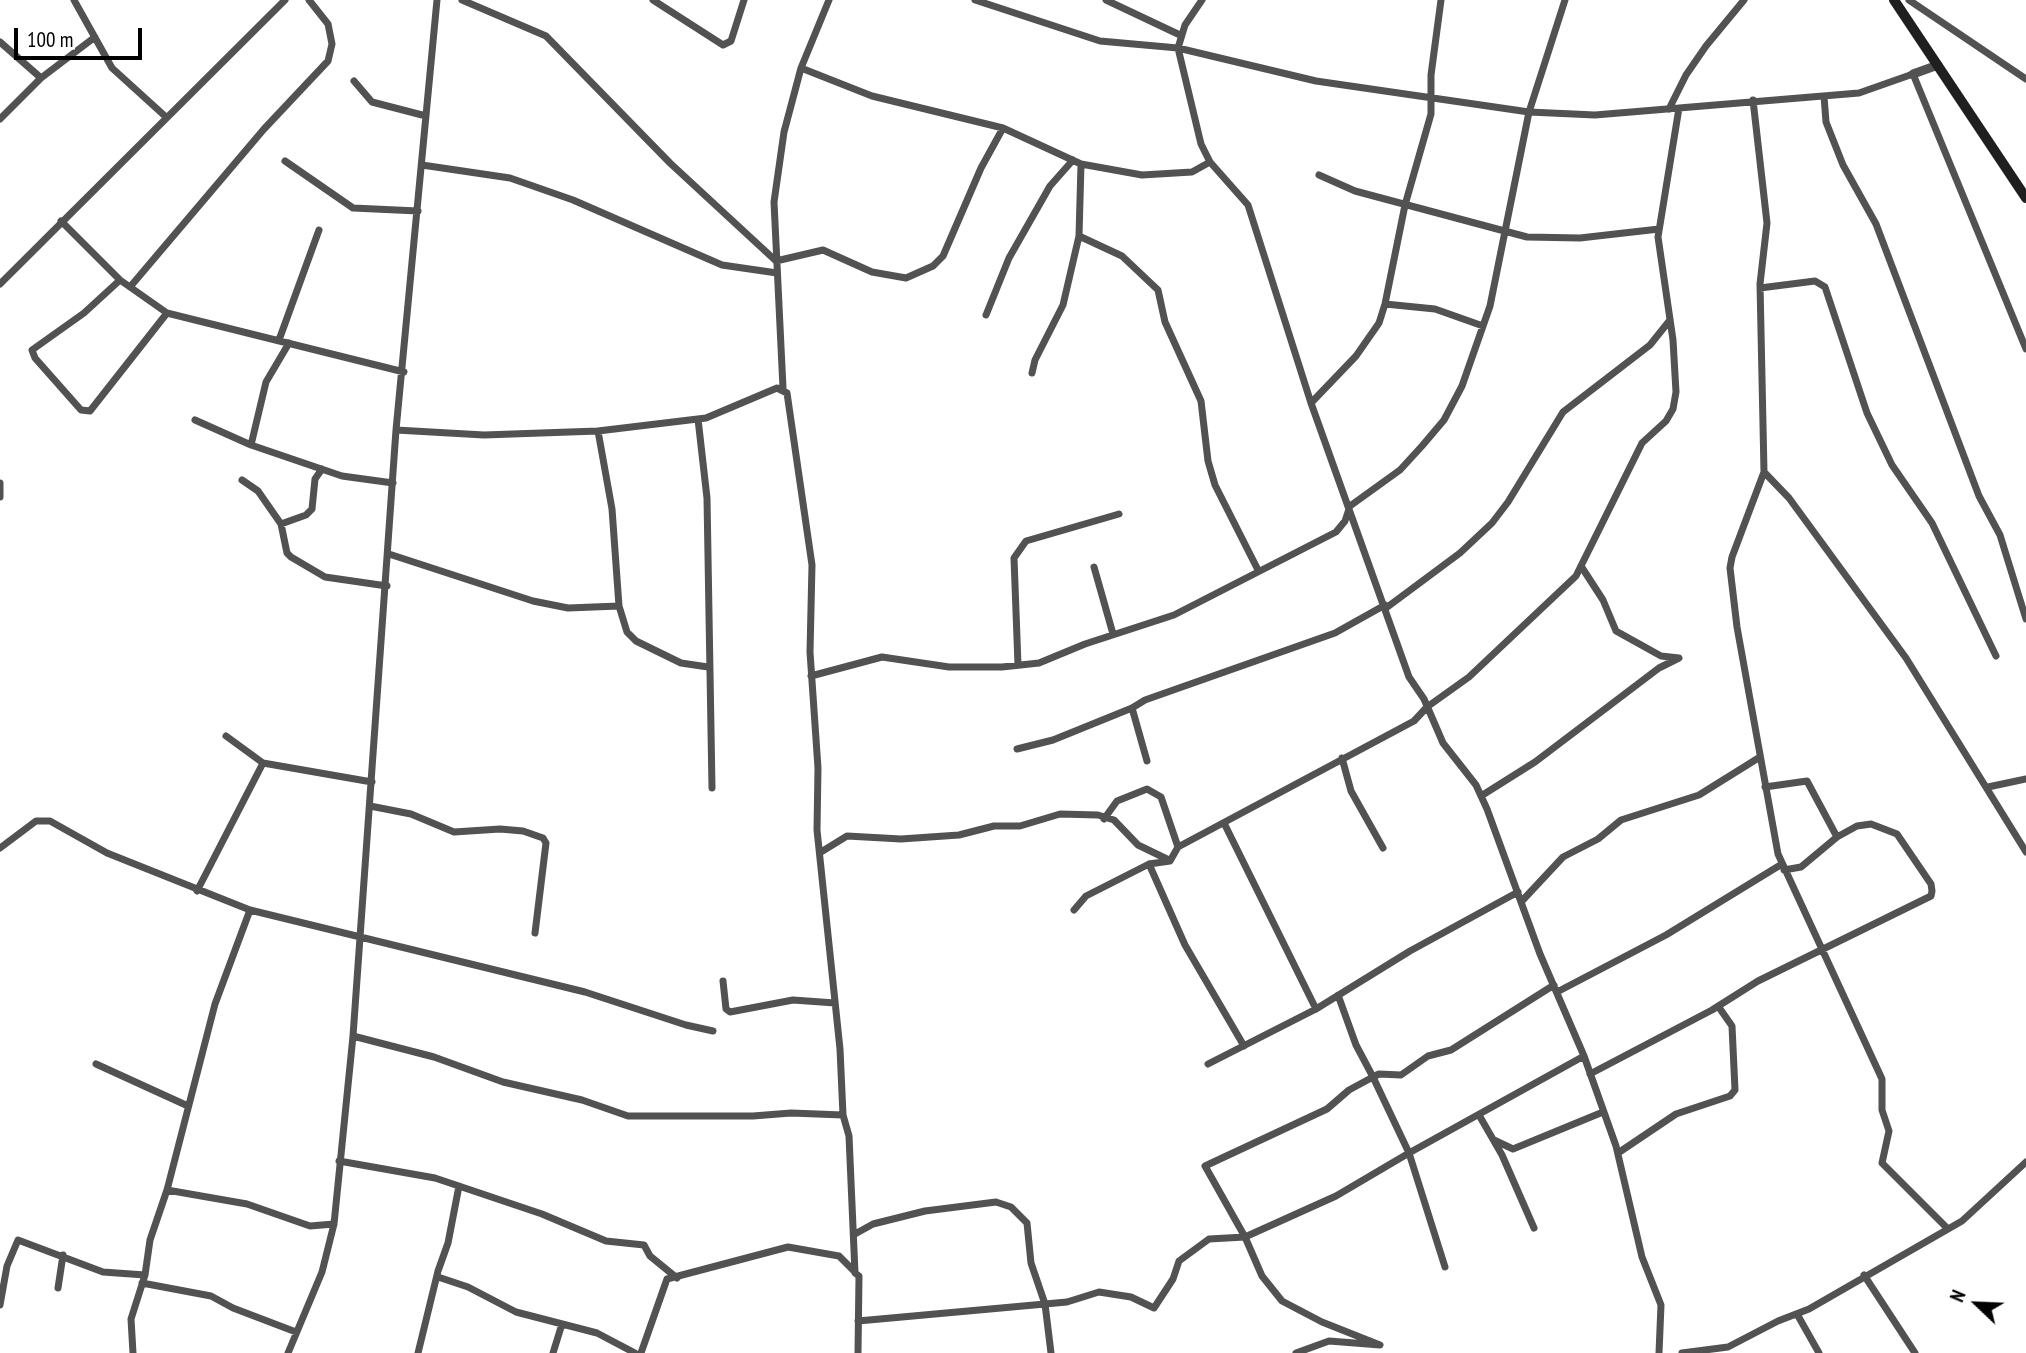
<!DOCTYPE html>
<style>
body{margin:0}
#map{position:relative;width:2026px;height:1353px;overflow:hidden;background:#fff;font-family:"PT Sans Narrow",sans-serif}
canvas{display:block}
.north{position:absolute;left:1942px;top:1269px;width:70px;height:70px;-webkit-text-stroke:5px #fff;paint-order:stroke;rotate:293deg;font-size:19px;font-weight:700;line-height:28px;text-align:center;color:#000}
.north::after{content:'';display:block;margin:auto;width:24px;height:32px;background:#000;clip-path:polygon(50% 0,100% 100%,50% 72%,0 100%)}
.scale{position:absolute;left:14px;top:28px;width:128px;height:32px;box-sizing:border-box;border:4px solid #000;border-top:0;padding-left:9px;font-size:21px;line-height:24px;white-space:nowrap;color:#000;-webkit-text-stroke:5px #fff;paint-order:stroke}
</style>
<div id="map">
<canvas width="2026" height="1353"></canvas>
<div class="north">N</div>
<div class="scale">100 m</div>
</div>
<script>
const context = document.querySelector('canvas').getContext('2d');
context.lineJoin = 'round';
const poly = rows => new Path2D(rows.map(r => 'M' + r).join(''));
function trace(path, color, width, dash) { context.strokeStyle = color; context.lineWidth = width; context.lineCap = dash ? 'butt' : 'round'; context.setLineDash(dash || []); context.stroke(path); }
trace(poly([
 [74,0,112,68,166,117],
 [462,0,546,36,670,163,776,261,823,250,872,272,906,278,933,266,943,256,981,168,1003,128],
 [653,0,723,45,731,41,744,0],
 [975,0,1100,41,1178,48,1316,81,1529,112,1595,115,1859,93,1913,74,2026,349],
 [1106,0,1180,35],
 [1202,0,1185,25,1178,48,1201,144,1210,162,1248,205,1311,403,1409,677,1424,699,1443,743,1476,785,1487,809,1540,954,1584,1056,1616,1146,1642,1257,1661,1305,1659,1353],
 [1909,0,2026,79],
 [0,42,41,78],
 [801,68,872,96,1003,128,1081,164,1142,175,1192,172,1210,162],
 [354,81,372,102,426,116],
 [1824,96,1826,122,1843,165,1876,224,1979,496,2000,535,2026,619],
 [1753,100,1767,223,1760,284,1764,472,1732,557,1730,568,1737,627,1778,854,1882,1079,1882,1110,1889,1131,1882,1163,1947,1228],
 [1669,109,1686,75,1706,46,1744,0],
 [0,119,41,78,95,37],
 [285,161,353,208,418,211],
 [422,165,510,178,573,200,722,265,777,273],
 [1319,175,1355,191,1527,237,1580,238,1659,229],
 [61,221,120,280,167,313,404,372],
 [1079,236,1122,256,1158,290,1165,322,1201,401,1208,461,1215,485,1258,570],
 [120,280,84,313,32,350,35,358,81,410,90,411,167,313],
 [0,284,285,0],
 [130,287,264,129,328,61,332,44,328,24,309,0],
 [1760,288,1815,281,1825,287,1867,413,1892,465,1932,523,1996,656],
 [1385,304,1435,309,1483,326],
 [986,315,1009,258,1050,186,1073,160],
 [279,340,319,230],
 [1032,373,1035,360,1063,305,1079,236,1081,164],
 [783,388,774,202,784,132,801,68,829,0],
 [1311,403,1356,356,1379,323,1385,304,1405,205,1431,114,1431,75,1441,0],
 [698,419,707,498,712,788],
 [195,420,251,445,342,476,393,483],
 [396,430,484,435,598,431,706,418,777,388,787,393,812,565,810,652,818,768,817,830,840,1049,843,1115,849,1136,855,1273,859,1276,858,1353],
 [598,431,612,509,619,606,627,632,636,641,681,663,708,667],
 [251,445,266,382,289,343],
 [1764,472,1789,498,1906,658,2026,852],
 [242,480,258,491,281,524,287,553,291,557,325,577,387,586],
 [0,483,0,497],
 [281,524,306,515,312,509,315,479,322,469],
 [389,554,533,601,568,608,619,606],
 [1094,567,1113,634],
 [1386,608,1460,553,1492,523,1508,502,1563,412,1650,345,1670,320],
 [1018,665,1014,558,1026,541,1119,514],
 [811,676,882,657,949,667,1002,667,1039,663,1085,644,1174,615,1336,532,1345,521,1350,506,1400,470,1422,446,1444,420,1462,386,1490,306,1529,112,1565,0],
 [1132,708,1147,761],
 [226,736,263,763,372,782],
 [1017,749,1053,740,1132,708,1145,700,1335,633,1385,605],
 [1342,758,1351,791,1383,848],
 [1765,787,1807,781,1837,837],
 [1988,787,2026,779],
 [1481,796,1535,762,1659,668,1679,658,1661,656,1616,631,1603,600,1581,566],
 [370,806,411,814,454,832,500,829,523,831,543,838,546,843,535,933],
 [1104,819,1117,801,1147,789,1161,797,1178,847],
 [1224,823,1316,1009],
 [0,848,36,821,50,821,107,853,250,910,585,992,686,1025,713,1031],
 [821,852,847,836,901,839,959,835,994,826,1020,826,1060,814,1098,815,1114,820,1138,845,1169,860],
 [1149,864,1185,945,1244,1046],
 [197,891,263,763],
 [1521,902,1563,857,1598,839,1621,820,1699,795,1760,757],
 [1074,910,1086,896,1149,864,1170,861,1178,847,1414,721,1427,707,1469,677,1576,576,1642,443,1666,421,1673,409,1676,392,1673,340,1658,237,1679,108],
 [723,981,726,1009,730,1012,793,1000,835,1003],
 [1557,992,1666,935,1782,864],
 [1338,995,1356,1045,1373,1077,1409,1153,1336,1196,1245,1237,1205,1166,1327,1109,1349,1090,1373,1077,1379,1074,1401,1075,1428,1056,1451,1050,1554,985],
 [353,1036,434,1057,503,1082,582,1100,628,1116,753,1116,791,1113,843,1115],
 [96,1064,188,1106],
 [1208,1064,1316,1009,1410,951,1518,892],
 [1590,1074,1712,1010,1758,981,1931,896,1932,891,1931,884,1897,834,1871,824,1857,826,1837,837,1801,867,1784,870],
 [1479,1115,1502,1155,1534,1228],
 [1494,1140,1513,1149,1603,1112],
 [1618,1153,1676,1114,1730,1096,1735,1090,1732,1026,1718,1006],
 [339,1161,435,1178,542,1214,606,1241,644,1245,650,1256,677,1278],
 [167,1190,247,1204,310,1226,334,1224],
 [855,1234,873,1224,925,1211,996,1202,1011,1207,1027,1223,1031,1263,1045,1304,1051,1353],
 [1445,1267,1409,1153,1584,1056],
 [1864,1275,1915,1353],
 [438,1277,468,1287,516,1312,597,1333,635,1353],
 [142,1283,211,1296,233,1308,296,1332],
 [58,1288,63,1255],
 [0,1305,7,1266,18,1240,103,1272,145,1275],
 [1797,1314,1819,1353],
 [858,1321,1067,1302,1099,1292,1131,1297,1154,1308,1173,1279,1179,1261,1209,1239,1245,1237,1262,1276,1282,1301,1322,1322,1380,1345,1329,1341,1296,1353],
 [133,1353,131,1319,145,1275,150,1240,167,1190,215,1004,250,910],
 [288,1353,322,1272,334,1224,353,1036,396,430,437,0],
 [418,1353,438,1271,448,1243,459,1186],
 [553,1353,562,1324],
 [641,1353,667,1279,788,1247,839,1256,855,1272],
 [1682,1353,1728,1347,1778,1321,1809,1309,1962,1221,2026,1162]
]), '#525252', 7);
trace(poly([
 [1913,74,1938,65]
]), '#525252', 9);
trace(poly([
 [1894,0,2026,198]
]), '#1f1f1f', 10);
</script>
